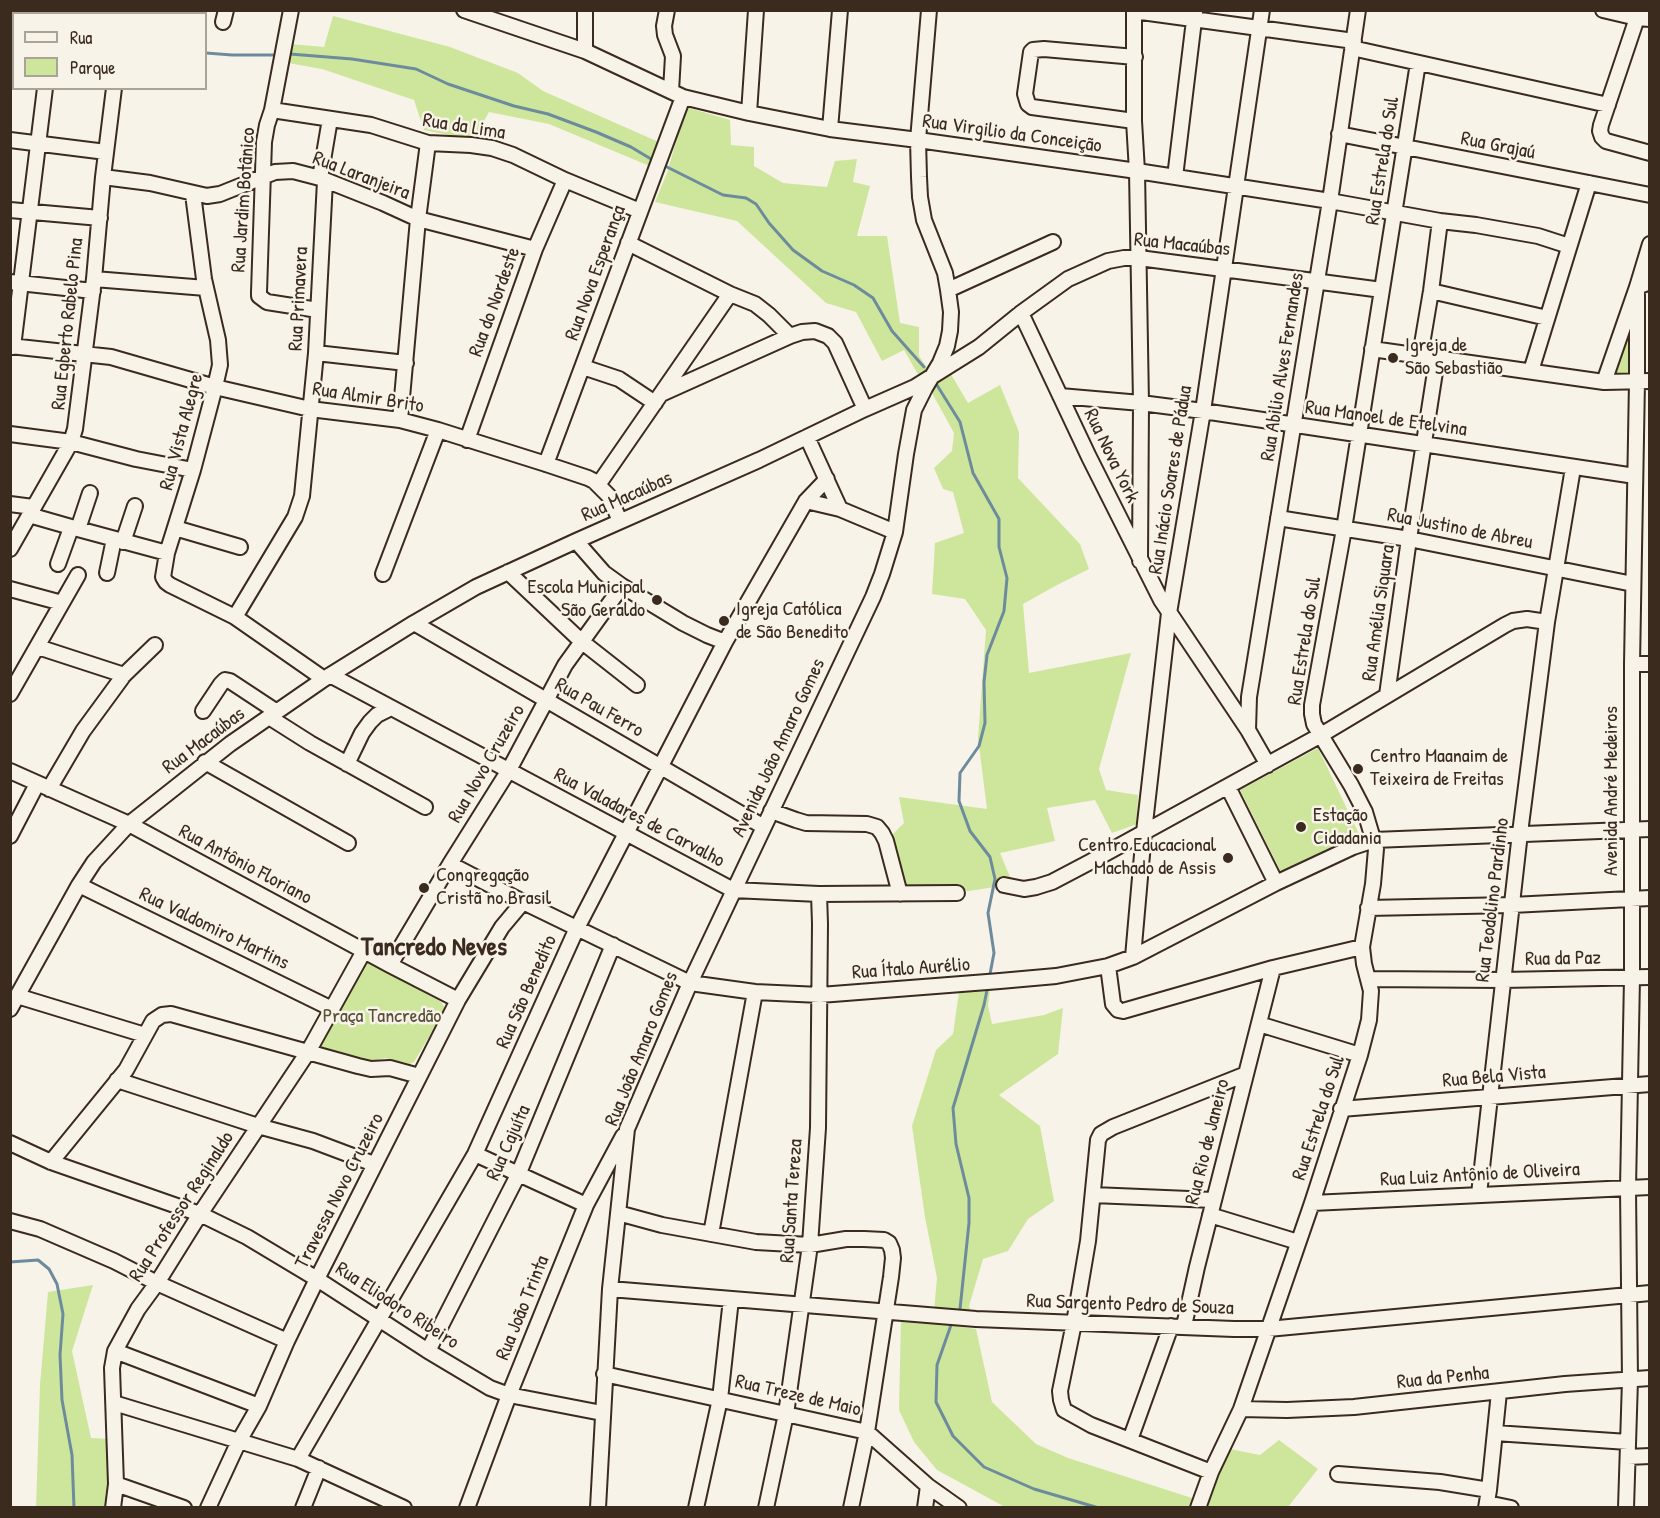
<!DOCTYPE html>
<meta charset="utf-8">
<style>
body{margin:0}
#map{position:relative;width:1660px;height:1518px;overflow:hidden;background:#f7f3e8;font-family:"Patrick Hand",sans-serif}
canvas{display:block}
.frame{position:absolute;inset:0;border:12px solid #3b2a1e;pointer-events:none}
.legend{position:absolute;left:12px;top:12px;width:195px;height:78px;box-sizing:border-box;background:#f7f3e8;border:2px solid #aca397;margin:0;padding:8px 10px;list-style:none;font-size:18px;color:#3b2a1e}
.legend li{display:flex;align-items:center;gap:12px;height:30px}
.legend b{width:30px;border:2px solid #aca397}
</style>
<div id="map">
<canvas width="1660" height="1518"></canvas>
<div class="frame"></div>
<ul class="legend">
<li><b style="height:8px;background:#f7f3e8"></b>Rua</li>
<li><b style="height:16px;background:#cde69c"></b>Parque</li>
</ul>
</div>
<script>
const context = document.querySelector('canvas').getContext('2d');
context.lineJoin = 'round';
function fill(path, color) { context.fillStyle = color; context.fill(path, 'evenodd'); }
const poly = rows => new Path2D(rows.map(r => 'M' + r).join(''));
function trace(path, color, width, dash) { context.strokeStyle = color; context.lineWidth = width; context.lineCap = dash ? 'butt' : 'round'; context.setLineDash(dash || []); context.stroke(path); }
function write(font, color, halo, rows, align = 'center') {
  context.font = font + ' "Patrick Hand",sans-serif'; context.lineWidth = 5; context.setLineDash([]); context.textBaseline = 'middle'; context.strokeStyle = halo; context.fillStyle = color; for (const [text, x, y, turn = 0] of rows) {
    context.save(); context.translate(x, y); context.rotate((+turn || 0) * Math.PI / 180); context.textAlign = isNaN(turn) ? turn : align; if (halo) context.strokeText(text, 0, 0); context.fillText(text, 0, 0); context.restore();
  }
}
fill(poly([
 [333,16,450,47,518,73,543,91,661,143,652,167,549,124,489,112,473,140,424,130,414,100,322,69,288,63,290,44,324,47],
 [686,107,730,120,731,145,754,147,754,166,783,183,827,187,835,161,857,159,853,182,870,186,857,236,887,236,900,323,919,327,919,356,930,372,920,378,904,350,882,361,856,312,826,303,737,221,655,202,667,173],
 [1632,320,1632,376,1617,376,1614,373],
 [949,371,968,403,1000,385,1019,432,1018,478,1080,544,1089,569,1057,585,1023,604,1029,673,1131,653,1099,769,1106,790,1138,795,1137,824,1112,833,1095,800,1047,808,1055,841,1000,853,1013,884,969,891,905,889,888,839,904,823,899,797,987,809,978,738,986,630,965,599,932,594,935,543,964,533,953,492,943,489,934,468,952,451,954,433,932,393,936,380],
 [1318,748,1359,834,1281,872,1240,790],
 [368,963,372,963,441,1002,444,1006,444,1011,414,1062,410,1064,385,1058,370,1062,320,1047,319,1041,364,966],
 [990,990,988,1005,992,1024,1044,1015,1063,1008,1058,1054,999,1095,1040,1126,1054,1201,1028,1219,1008,1251,983,1259,969,1306,971,1313,934,1311,937,1278,925,1217,912,1126,936,1050,953,1034,959,992],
 [93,1285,72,1351,91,1438,110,1439,109,1491,107,1507,36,1508,40,1385,48,1292],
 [901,1318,976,1329,992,1402,1036,1444,1068,1458,1195,1499,1191,1508,1005,1507,937,1470,914,1442,899,1410],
 [1279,1440,1318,1469,1288,1507,1203,1508,1225,1448,1260,1455]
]), '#cde69c');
trace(poly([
 [145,10,147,14],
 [206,53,232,55,275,55],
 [290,54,352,59,416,69,448,84,514,106,548,114,596,132,631,147,651,159],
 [665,166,723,195,746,198,756,204,769,223,793,250,822,271,854,285,873,298,892,331,924,367],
 [935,382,960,422,973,473,999,519,999,547,1007,578,1004,611,987,655,984,682,985,723,979,746,960,773,959,801,970,831,990,857,995,879,988,913,994,953,990,974],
 [10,1262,38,1260,49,1269,57,1284,63,1314,60,1355,62,1400,72,1455,74,1508],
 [960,1309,969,1223,969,1198,956,1144,953,1108,984,1005,987,990],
 [951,1325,937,1365,936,1402,953,1436,984,1467,1034,1489,1099,1508]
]), '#6e8b9d', 3);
const minor = poly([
 [291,10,272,110,267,125,264,142,259,292,259,296,267,302,318,310],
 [464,10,585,51,683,97,749,113,830,129,918,140,1137,171,1330,201,1440,221,1476,225,1538,236,1569,246],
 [667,10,664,26,665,35,673,56,671,91],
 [1134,10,1134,121,1137,171,1141,403,1140,561],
 [1603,10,1637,18,1650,19],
 [1134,11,1354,41],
 [55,14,55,10],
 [125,14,125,10],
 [1637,18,1601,125,1600,131,1602,137,1606,141,1650,153],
 [223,22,226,10],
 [1352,48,1608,105],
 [585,51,585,10],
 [10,69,14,69],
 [272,110,371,125,428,143,471,145,492,148,513,155,565,180,640,211],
 [749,113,756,10],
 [1134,121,1032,107,1028,104,1025,94,1031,52,1033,50,1044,49,1135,57],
 [830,129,840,10],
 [1339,134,1650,195],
 [10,140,106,152],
 [103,177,150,183,207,196,220,194,275,172,293,171,320,178,383,203,418,219,535,249],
 [1175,177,1195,12],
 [320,178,330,119],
 [193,194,204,279,218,340,220,365,215,387,193,470,167,553,163,577,166,582,170,585,235,617,324,679],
 [10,210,100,218],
 [628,243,730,294,755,304,769,315,790,336],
 [94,279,206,288],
 [10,282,93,291],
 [948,290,1053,242],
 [1431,291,1547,318],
 [1021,313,1089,457,1161,600,1248,730,1268,765],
 [10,346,111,357,215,387,310,409,400,420,438,430,546,464,588,478,594,481,609,496,620,521],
 [13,347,45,88],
 [1372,349,1604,382,1650,381],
 [316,353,406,363],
 [1420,356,1431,291,1440,221],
 [583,367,619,379,655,403],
 [1531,371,1589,183],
 [1604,382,1637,287,1650,244],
 [661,394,790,336,802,332,815,331,828,336,835,343,865,409],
 [1060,396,1141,403,1203,411,1635,476],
 [400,420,418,219,428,143],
 [10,434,71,442,136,459,193,470],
 [807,437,840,509],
 [467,440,535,249,565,180],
 [546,464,683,97],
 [598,485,730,294],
 [806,501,840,509,895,532],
 [10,504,33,507],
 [29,515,78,529,167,553],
 [1278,518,1409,539,1633,584],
 [175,528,240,547],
 [78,529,90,493],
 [576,541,604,573,622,586,683,623,707,635,725,642],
 [123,542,135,506],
 [10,549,71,442,75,429,94,279,103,177,114,88],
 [58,564,71,528],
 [508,572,581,641,637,685],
 [107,573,114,539],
 [383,574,438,430],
 [10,589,62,603],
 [235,617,295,517,302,496,316,353,325,181],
 [414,623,764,827],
 [38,647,124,675],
 [1632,664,1650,664],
 [330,675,733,890,819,894,957,893],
 [10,694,78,575],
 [1387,695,1409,539,1437,359],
 [203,711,221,684,225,680,230,681,277,712],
 [269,717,310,743,425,807],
 [1248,730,1249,697,1330,201,1358,10],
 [205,762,348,843],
 [347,764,362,733,370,722,377,715,391,708],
 [10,771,129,824,390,965,458,1000],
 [1228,787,1276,883],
 [49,789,83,731,124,675,155,645],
 [771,811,796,820,806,823,867,824,877,827,882,833,886,841,900,894],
 [10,836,37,784],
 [450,864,523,902,690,983,755,992,820,995,1000,981,1056,976,1108,966,1133,957,1276,883,1353,847,1374,840,1650,829],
 [79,885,332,1009],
 [1004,885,1024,889,1036,887,1052,882,1090,862,1321,735,1505,625,1513,621,1527,619,1547,622],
 [1368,908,1512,905,1650,898],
 [1133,957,1144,832,1169,613,1203,411,1262,10],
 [390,965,450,864,509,770,565,665,622,586],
 [1108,966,1113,1004,1118,1010,1123,1011,1273,968,1362,947],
 [1368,979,1503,980,1650,977],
 [17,996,145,1035],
 [10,1009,79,885,94,862,129,824,230,744,324,679,414,623,476,587,576,541,759,460,865,409,915,387,979,347,1021,313,1068,279,1108,261,1124,258,1139,258,1382,290],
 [1259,1024,1360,1055],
 [117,1080,258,1126,313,1141,374,1164],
 [1341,1109,1650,1084],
 [10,1143,51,1162,200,1214,247,1237,317,1279,428,1351,490,1388,509,1395,602,1413],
 [475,1154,586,1205],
 [51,1162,126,1070,153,1021,162,1015,171,1014,358,1066,371,1069,390,1068,419,1076],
 [1479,1194,1520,833,1547,622,1573,468],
 [1093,1195,1213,1200],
 [1312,1203,1650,1187],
 [618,1213,662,1225,756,1242,810,1245,846,1239,864,1239,884,1240,889,1243,892,1250,893,1258,891,1277,867,1432,851,1508],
 [1210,1215,1298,1242],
 [10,1221,40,1229,114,1261,157,1283,287,1341],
 [711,1234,755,992],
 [610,1289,976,1319,1234,1329,1268,1329,1650,1293],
 [1184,1326,1197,1267,1273,968],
 [115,1351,259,1406],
 [428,1351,518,1175,613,945],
 [604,1374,867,1432,928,1486,959,1508],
 [114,1403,298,1459,404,1508],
 [1241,1409,1287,1410,1354,1407,1565,1384,1650,1378],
 [1495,1433,1628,1442],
 [1130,1440,1171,1326],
 [1628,1457,1650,1456],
 [298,1459,475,1154,577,928,725,642,806,501,827,479],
 [1211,1472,1091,1425,1064,1410,1061,1400,1060,1391,1074,1323,1088,1241,1098,1140,1101,1134,1113,1127,1246,1074],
 [1338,1474,1440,1482,1489,1490],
 [116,1484,184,1508],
 [1487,1503,1511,1508],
 [113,1508,116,1484,112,1368,115,1351,138,1309,157,1283,200,1214,308,1052,364,951],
 [208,1508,239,1441,259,1406,287,1341,317,1279,458,1000,502,927,523,902],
 [303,1508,319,1468],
 [467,1508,509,1395,586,1205,623,1136],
 [598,1508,610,1289,627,1129,690,983,873,597,882,574,895,532,906,454,914,410,925,388,940,363,947,346,950,331,951,312,948,290,945,273,924,220,920,197,919,177,918,140,929,10],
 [696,1508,720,1399,731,1299],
 [766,1508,786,1414,810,1245,818,1128,820,924,819,894],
 [925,1508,928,1486],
 [1198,1508,1211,1472,1241,1409,1312,1203,1360,1055,1369,1020,1371,991,1364,964,1362,947,1373,884,1376,849,1365,812,1351,785,1314,724,1312,714,1312,705,1344,529,1418,63],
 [1486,1508,1489,1490,1499,1392],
 [1626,1508,1630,1380,1628,1188,1632,978,1632,664,1637,381,1637,287,1650,282]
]);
trace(minor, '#3b2a1e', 18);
trace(minor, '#f7f3e8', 14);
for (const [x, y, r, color] of [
 [1393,358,6,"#3b2a1e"],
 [657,600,6,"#3b2a1e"],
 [724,621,6,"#3b2a1e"],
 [1358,769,6,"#3b2a1e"],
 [1301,827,6,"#3b2a1e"],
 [1228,858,6,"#3b2a1e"],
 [424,888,6,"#3b2a1e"]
]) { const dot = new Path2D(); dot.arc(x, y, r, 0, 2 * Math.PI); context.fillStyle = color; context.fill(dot); trace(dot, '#f7f3e8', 2); }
write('20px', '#3b2a1e', '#f7f3e8', [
 ["Rua da Lima",464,127,9],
 ["Rua Virgilio da Conceição",1012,134,8],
 ["Rua Grajaú",1498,146,11],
 ["Rua Estrela do Sul",1383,161,-81],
 ["Rua Laranjeira",361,176,21],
 ["Rua Jardim Botânico",244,200,-86],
 ["Rua Macaúbas",1182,245,6],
 ["Rua Nova Esperança",596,273,-70],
 ["Rua Primavera",299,299,-87],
 ["Rua do Nordeste",495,302,-70],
 ["Rua Egberto Rabelo Pina",68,324,-84],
 ["Rua Abilio Alves Fernandes",1283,367,-81],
 ["Rua Almir Brito",368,398,9],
 ["Rua Manoel de Etelvina",1386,419,8],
 ["Rua Vista Alegre",182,432,-75],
 ["Rua Nova York",1111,456,64],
 ["Rua Inácio Soares de Pádua",1171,480,-81],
 ["Rua Macaúbas",627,497,-24],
 ["Rua Justino de Abreu",1460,529,11],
 ["Rua Amélia Siquara",1379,613,-82],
 ["Rua Estrela do Sul",1305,641,-81],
 ["Rua Pau Ferro",599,708,30],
 ["Rua Macaúbas",204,741,-37],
 ["Avenida João Amaro Gomes",779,748,-65],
 ["Rua Novo Cruzeiro",487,764,-60],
 ["Avenida André Medeiros",1612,791,-90],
 ["Rua Valadares de Carvalho",639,818,28],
 ["Rua Antônio Floriano",245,865,28],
 ["Rua Teodolino Pardinho",1493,900,-83],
 ["Rua Valdomiro Martins",214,929,26],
 ["Rua da Paz",1563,959,-1],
 ["Rua Ítalo Aurélio",911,969,-4],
 ["Rua São Benedito",527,992,-66],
 ["Rua João Amaro Gomes",642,1049,-68],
 ["Rua Bela Vista",1494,1077,-5],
 ["Rua Estrela do Sul",1319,1118,-72],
 ["Rua Rio de Janeiro",1208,1142,-76],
 ["Rua Cajuíta",509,1143,-66],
 ["Rua Luiz Antônio de Oliveira",1480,1175,-3],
 ["Travessa Novo Cruzeiro",340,1191,-63],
 ["Rua Santa Tereza",792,1201,-86],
 ["Rua Professor Reginaldo",182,1207,-57],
 ["Rua Sargento Pedro de Souza",1130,1305,2],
 ["Rua Eliodoro Ribeiro",397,1306,33],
 ["Rua João Trinta",523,1308,-68],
 ["Rua da Penha",1443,1378,-6],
 ["Rua Treze de Maio",798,1396,13]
]);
write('20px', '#3b2a1e', '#f7f3e8', [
 ["Igreja de",1405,346],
 ["São Sebastião",1405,369],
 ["Escola Municipal",645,588,"right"],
 ["São Geraldo",645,611,"right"],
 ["Igreja Católica",736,610],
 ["de São Benedito",736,633],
 ["Centro Maanaim de",1370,757],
 ["Teixeira de Freitas",1370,780],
 ["Estação",1313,816],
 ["Cidadania",1313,839],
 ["Centro Educacional",1216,846,"right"],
 ["Machado de Assis",1216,869,"right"],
 ["Congregação",436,876],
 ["Cristã no Brasil",436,899]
], 'left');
write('20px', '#585037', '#f7f3e8', [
 ["Praça Tancredão",382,1017]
]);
write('bold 26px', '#3b2a1e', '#f7f3e8', [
 ["Tancredo Neves",434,948]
]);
</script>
